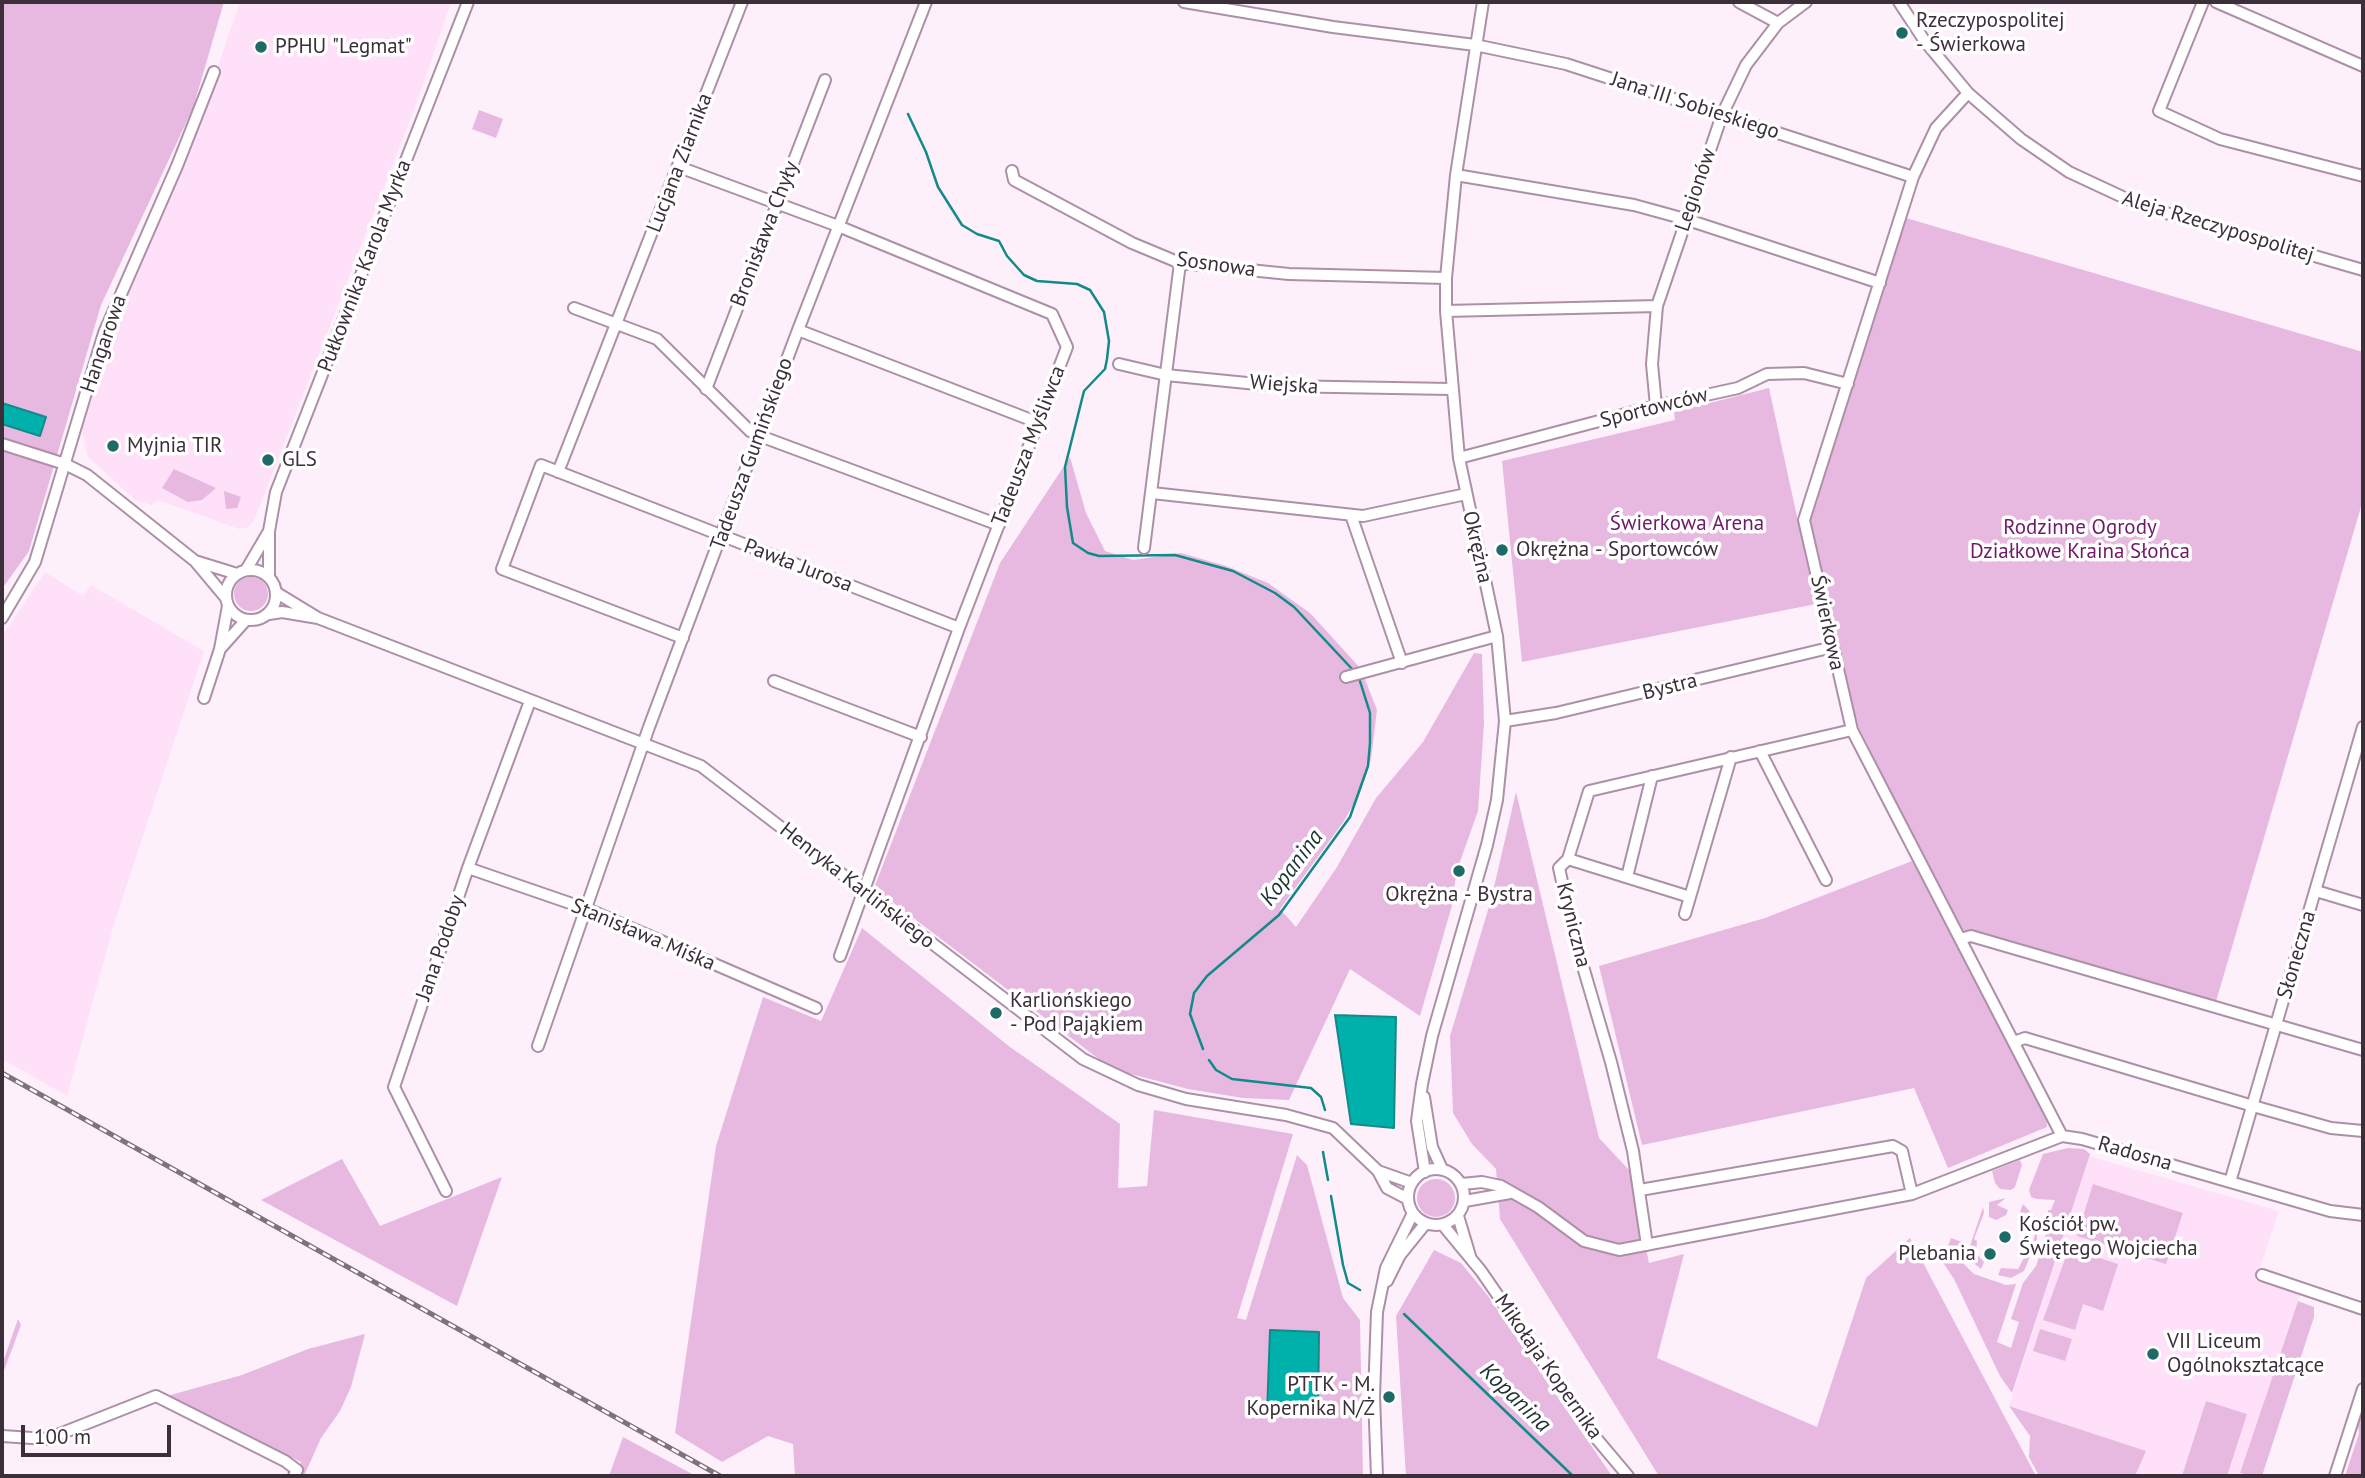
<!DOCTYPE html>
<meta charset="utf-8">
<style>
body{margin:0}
#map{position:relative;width:2365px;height:1478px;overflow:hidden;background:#fdf0fb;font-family:"PT Sans",sans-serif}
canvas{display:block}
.frame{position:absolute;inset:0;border:4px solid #3b2f39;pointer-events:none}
.scale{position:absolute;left:21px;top:1425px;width:150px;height:32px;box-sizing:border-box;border:4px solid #3b2f39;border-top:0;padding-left:9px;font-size:21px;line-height:24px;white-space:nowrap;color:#3b2f39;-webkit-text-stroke:5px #fff;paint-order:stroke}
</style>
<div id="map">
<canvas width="2365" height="1478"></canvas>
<div class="frame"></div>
<div class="scale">100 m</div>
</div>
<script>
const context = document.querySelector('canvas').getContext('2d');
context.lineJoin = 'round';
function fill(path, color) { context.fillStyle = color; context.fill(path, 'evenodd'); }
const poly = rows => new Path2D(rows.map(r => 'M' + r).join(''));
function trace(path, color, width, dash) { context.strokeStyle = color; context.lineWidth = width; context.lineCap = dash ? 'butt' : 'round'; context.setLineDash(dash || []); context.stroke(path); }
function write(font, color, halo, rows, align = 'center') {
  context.font = font + ' "PT Sans",sans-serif'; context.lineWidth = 7; context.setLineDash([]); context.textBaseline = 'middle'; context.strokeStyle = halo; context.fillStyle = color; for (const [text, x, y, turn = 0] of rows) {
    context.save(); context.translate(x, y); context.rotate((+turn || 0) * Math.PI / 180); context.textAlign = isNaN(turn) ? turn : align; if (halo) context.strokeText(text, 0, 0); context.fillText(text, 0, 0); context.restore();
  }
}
fill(poly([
 [240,2,451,2,418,99,268,485,254,521,248,527,239,529,158,500,152,505,135,500,88,457,82,431,119,307,182,170],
 [45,572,83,596,91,585,204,651,114,924,67,1096,2,1059,2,636],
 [2089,1156,2279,1211,2256,1280,2300,1294,2239,1476,2135,1476,2145,1451,2009,1406]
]), '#fee0f9');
fill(poly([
 [2,2,224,2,193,108,101,305,29,551,2,589],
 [479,110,503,119,496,138,472,129],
 [1906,218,2363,352,2363,500,2215,1005,1960,929,1857,724,1808,520],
 [1769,388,1816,604,1522,662,1502,461,1675,420,1674,412],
 [1070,457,1086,513,1105,551,1133,560,1181,553,1226,566,1268,583,1310,613,1361,669,1377,710,1371,759,1360,793,1344,821,1280,909,1296,927,1337,867,1376,798,1423,742,1474,653,1482,654,1484,723,1478,811,1456,873,1453,902,1420,1016,1350,969,1289,1100,1243,1098,1188,1089,1112,1069,874,888,1000,563],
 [174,469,216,488,202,500,188,502,162,488],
 [224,491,241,497,237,508,226,509],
 '234 594a17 17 0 1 1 34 0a17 17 0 1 1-34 0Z',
 [1516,792,1599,1138,1630,1171,1649,1263,1684,1254,1657,1358,1817,1427,1866,1278,1910,1238,2036,1476,1660,1476,1657,1473,1500,1219,1496,1169,1472,1144,1453,1113,1450,1036,1491,900],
 [1912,861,2047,1114,2047,1127,1948,1168,1914,1088,1642,1145,1599,966,1765,918],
 [862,928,1010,1047,1120,1124,1118,1188,1147,1186,1154,1110,1293,1134,1237,1318,1246,1320,1297,1155,1307,1165,1343,1298,1360,1320,1363,1476,795,1476,793,1444,768,1436,722,1462,675,1433,716,1146,763,997,821,1021],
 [2068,1148,2084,1149,2090,1154,2012,1393,2000,1376,1954,1279,1932,1246,1946,1251,1951,1238,1962,1242,1964,1264,1974,1274,2006,1285,2016,1284,1997,1342,2011,1348,2019,1322,2011,1319,2023,1283,2036,1266,2045,1240,2048,1210,2051,1210,2055,1200,2037,1199,2031,1197,2029,1190,2043,1154],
 [342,1159,380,1226,502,1177,457,1306,261,1200],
 [2020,1160,2022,1165,2015,1187,2011,1190,2000,1189,1995,1183,1992,1171],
 '1417 1198a19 19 0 1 1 38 0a19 19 0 1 1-38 0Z',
 [2093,1184,2183,1213,2166,1264,2077,1236],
 [2006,1198,1997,1205,2008,1210,2006,1215,1996,1220,1989,1217,1989,1202],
 [2023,1204,2038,1221,2031,1232,2025,1231,2017,1220],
 [1983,1207,1984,1213,1974,1239,1977,1241,1976,1253,1984,1262,1981,1269,1972,1262,1969,1249],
 [2037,1227,2037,1239,2024,1271,2011,1278,1998,1275,2001,1268,2018,1269,2025,1256,2029,1257],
 [2069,1248,2118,1264,2103,1311,2083,1304,2075,1330,2043,1320],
 [1434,1250,1461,1263,1488,1296,1612,1476,1406,1476,1396,1316],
 [2298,1301,2314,1307,2314,1317,2262,1476,2249,1476,2240,1473],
 [18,1319,21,1325,2,1376,2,1365],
 [2040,1329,2072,1339,2065,1361,2033,1351],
 [365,1334,351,1387,340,1411,321,1438,304,1476,297,1476,301,1462,167,1396,242,1375,308,1349],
 [2206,1401,2247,1414,2227,1476,2182,1476],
 [2009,1406,2146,1451,2135,1476,2039,1476,2029,1457,2030,1436],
 [2363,1409,2363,1476,2345,1476,2359,1433,2358,1425],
 [623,1437,696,1476,609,1476]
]), '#e7b9e0');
const water = poly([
 [2,403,46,417,40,436,2,424,2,403],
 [1335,1015,1396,1017,1394,1128,1351,1124,1335,1015],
 [1270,1330,1319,1332,1318,1414,1267,1414,1270,1330]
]);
fill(water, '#00b1ab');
trace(water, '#128a89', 2);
trace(poly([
 [908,114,926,152,938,187,962,225,977,234,999,241,1007,256,1024,275,1037,281,1077,284,1090,290,1104,312,1109,341,1107,359,1105,369,1084,391,1065,467,1067,507,1073,543,1088,553,1099,556,1175,555,1233,571,1275,593,1294,607,1353,670],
 [1203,1049,1190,1014,1194,993,1207,976,1279,915,1350,817,1368,766,1370,743,1370,713,1359,678],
 [1209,1060,1216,1070,1232,1079,1311,1088,1321,1097,1325,1110],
 [1323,1152,1328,1180],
 [1331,1196,1343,1265,1348,1283,1360,1290],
 [1404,1314,1573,1476],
 [736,1476,750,1476]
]), '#128a89', 2.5);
const minor = poly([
 [1184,2,1333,27,1475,45,1566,64,1913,177],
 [1739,2,1778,23],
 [1899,2,1924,40,1968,93,2021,139,2069,172,2142,206,2363,270],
 [2203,2,2159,111,2220,139,2363,176],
 [2216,2,2363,66],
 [1968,93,1936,128,1913,177,1804,520,1852,730,2062,1136],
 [679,167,838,226,1052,314,1067,347,959,628,840,956],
 [1012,171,1014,180,1132,243,1180,263,1289,274,1446,278],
 [1456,175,1634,205,1685,219,1880,283],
 [574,308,657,339,750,431,760,436,999,525],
 [1446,311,1657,306],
 [798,330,1039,423],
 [1119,364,1166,375,1277,386,1451,389],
 [706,389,825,80],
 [1656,406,1652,364,1657,306,1722,115,1746,65,1778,23,1806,2],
 [2,444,65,464,87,475,195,561,226,598],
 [1459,458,1656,406,1738,388,1767,374,1804,373,1848,384],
 [558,472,742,2],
 [1152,493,1363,516,1466,494],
 [1351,515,1402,663],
 [1144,548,1180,263],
 [195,561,237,574],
 '226 595a25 25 0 1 1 50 0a25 25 0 1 1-50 0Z',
 [246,570,269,531],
 [269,577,269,531,276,492,468,2],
 [277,593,318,618,701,766,1083,1059,1138,1085,1186,1099,1286,1115,1333,1128,1378,1171,1387,1188,1408,1199],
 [269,614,282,612,318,618],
 [2,618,35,562,104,333,177,166,214,72],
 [683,638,502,569,541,465,959,628],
 [220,649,246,620],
 [1346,677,1497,636],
 [774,681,921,737],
 [204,698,220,649,228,606],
 [1505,721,1556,713,1833,647],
 [1760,751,1826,880],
 [1568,859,1690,897],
 [468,868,587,909,816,1008],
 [1627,877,1652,776],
 [2316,891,2363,905],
 [1685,914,1731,757],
 [1960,939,1971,936,2363,1050],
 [2014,1042,2025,1038,2253,1106,2331,1128,2363,1131],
 [538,1046,649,727,798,330,926,2],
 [1424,1097,1432,1147,1442,1169],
 '1408 1197a28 28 0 1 1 56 0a28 28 0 1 1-56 0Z',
 [1378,1171,1412,1183],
 [1425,1172,1417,1121,1422,1084,1432,1036,1487,845,1497,800,1505,721,1497,636,1459,458,1446,311,1446,278,1456,175,1483,2],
 [2230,1182,2363,727],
 [1462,1184,1482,1182,1501,1186,1538,1207,1584,1241,1619,1250,1912,1194,2062,1136,2082,1139,2330,1211,2363,1215],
 [1640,1190,1893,1146,1902,1151,1912,1194],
 [446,1191,394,1087,468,868,530,701],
 [1465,1201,1510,1193],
 [1458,1216,1470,1256],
 [1443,1225,1481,1271,1596,1438,1628,1476],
 [1647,1245,1633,1151,1611,1062,1574,936,1559,868,1568,859,1589,791,1852,730],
 [2262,1275,2363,1309],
 [1387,1281,1400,1255,1425,1224],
 [2,1436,47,1439,156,1396,285,1461,297,1470,294,1476],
 [1377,1476,1374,1396,1377,1312,1386,1268,1413,1213],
 [2335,1476,2363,1389]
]);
trace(minor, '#ad90a8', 14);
trace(minor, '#fff', 10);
const rail = poly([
 [2,1073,720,1476]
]);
trace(rail, '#7e727c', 5);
trace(rail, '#fff', 2.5, [8]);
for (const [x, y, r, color] of [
 [1902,33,7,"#1e6a67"],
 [261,47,7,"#1e6a67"],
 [113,446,7,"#1e6a67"],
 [268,460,7,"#1e6a67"],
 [1502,550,7,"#1e6a67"],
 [1459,871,7,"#1e6a67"],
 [996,1013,7,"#1e6a67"],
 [2005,1237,7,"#1e6a67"],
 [1990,1254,7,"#1e6a67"],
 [2153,1354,7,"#1e6a67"],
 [1389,1397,7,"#1e6a67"]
]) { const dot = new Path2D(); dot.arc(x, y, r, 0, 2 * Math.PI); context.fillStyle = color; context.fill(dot); trace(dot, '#fff', 2.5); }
write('21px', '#3b2f39', '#fff', [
 ["Rzeczypospolitej",1916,21],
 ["- Świerkowa",1916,45],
 ["PPHU \"Legmat\"",275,47],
 ["Myjnia TIR",127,446],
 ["GLS",282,460],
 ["Okrężna - Sportowców",1516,550],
 ["Okrężna - Bystra",1459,895,"center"],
 ["Karliońskiego",1010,1001],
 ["- Pod Pająkiem",1010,1025],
 ["Kościół pw.",2019,1225],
 ["Świętego Wojciecha",2019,1249],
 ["Plebania",1976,1254,"right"],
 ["VII Liceum",2167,1342],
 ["Ogólnokształcące",2167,1366],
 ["PTTK - M.",1375,1385,"right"],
 ["Kopernika N/Ż",1375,1409,"right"]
], 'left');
write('21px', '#3b2f39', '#fff', [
 ["Jana III Sobieskiego",1695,106,18],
 ["Lucjana Ziarnika",680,163,-69],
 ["Legionów",1696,190,-71],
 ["Aleja Rzeczypospolitej",2218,227,17],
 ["Bronisława Chyły",765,234,-69],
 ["Sosnowa",1216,265,8],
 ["Pułkownika Karola Myrka",365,266,-69],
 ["Hangarowa",104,344,-71],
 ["Wiejska",1284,385,4],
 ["Sportowców",1654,408,-14],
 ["Tadeusza Myśliwca",1029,446,-69],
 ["Tadeusza Gumińskiego",752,454,-70],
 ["Okrężna",1477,547,77],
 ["Pawła Jurosa",798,566,21],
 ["Świerkowa",1827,623,78],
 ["Bystra",1670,687,-14],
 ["Henryka Karlińskiego",857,886,38],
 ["Kryniczna",1573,925,76],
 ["Stanisława Miśka",643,935,23],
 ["Jana Podoby",441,948,-71],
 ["Słoneczna",2297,955,-74],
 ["Radosna",2135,1154,16],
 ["Mikołaja Kopernika",1548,1367,55]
]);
write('21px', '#6f1a68', '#fff', [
 ["Świerkowa Arena",1687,524],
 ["Rodzinne Ogrody",2080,528],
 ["Działkowe Kraina Słońca",2080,552]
]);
write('italic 23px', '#1c3332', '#fff', [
 ["Kopanina",1292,868,-53],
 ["Kopanina",1515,1398,44]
]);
</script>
